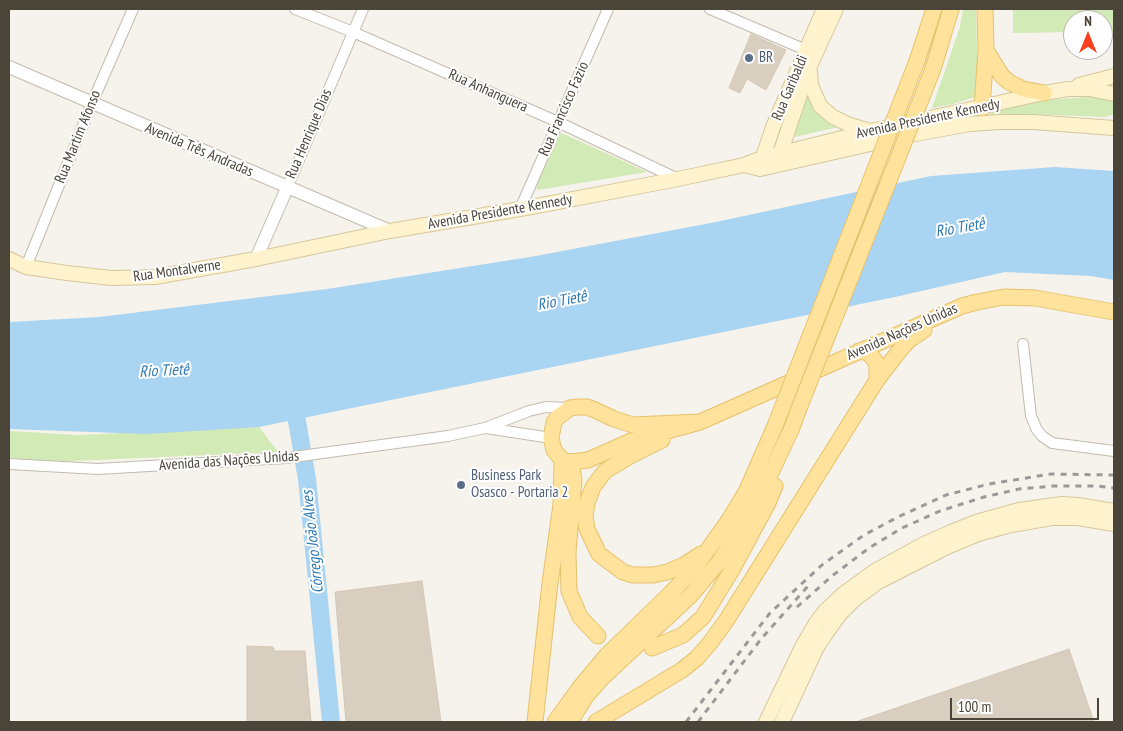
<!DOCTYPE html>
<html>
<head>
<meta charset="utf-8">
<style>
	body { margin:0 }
	#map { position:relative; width:1123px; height:731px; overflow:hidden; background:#f6f3ec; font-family:"PT Sans Narrow",sans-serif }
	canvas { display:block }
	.frame { position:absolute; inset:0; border:10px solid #4b4439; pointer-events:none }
	.north { position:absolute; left:1063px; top:10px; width:50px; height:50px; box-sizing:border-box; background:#fff; border:1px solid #b7b4b0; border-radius:50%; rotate:0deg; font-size:14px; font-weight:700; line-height:20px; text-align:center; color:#4b4439 }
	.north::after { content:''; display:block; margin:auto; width:18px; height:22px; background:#fc3f1d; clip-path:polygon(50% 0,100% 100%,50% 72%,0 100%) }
	.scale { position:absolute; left:950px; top:698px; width:149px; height:22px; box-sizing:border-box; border:2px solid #4b4439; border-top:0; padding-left:6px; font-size:15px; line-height:18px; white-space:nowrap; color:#4b4439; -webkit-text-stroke:4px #fff; paint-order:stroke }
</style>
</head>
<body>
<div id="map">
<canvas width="1123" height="731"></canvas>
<div class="frame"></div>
<div class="north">N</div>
<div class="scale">100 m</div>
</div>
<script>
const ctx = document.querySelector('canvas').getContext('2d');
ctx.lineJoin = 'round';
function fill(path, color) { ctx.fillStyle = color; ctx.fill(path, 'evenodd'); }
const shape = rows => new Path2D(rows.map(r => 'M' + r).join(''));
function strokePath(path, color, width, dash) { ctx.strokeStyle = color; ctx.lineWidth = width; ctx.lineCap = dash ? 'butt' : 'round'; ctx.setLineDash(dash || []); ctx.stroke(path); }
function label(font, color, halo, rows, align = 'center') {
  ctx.font = font + ' "PT Sans Narrow",sans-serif'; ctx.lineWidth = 4; ctx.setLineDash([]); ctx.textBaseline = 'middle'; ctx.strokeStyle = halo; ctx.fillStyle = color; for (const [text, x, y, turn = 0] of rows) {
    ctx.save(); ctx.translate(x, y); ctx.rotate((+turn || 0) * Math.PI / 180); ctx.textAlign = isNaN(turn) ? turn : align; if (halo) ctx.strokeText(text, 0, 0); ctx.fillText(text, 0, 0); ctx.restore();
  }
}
fill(shape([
	[963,9,976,9,978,96,953,104,932,108,960,27],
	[1013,9,1114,9,1114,32,1103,32,1103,20,1073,20,1073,32,1013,33],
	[1100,96,1114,100,1114,114,1106,117,1026,114,988,117,992,110,1049,100],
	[808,97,812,106,826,119,837,125,838,127,795,137,793,134,804,98],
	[559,133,564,134,647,172,538,190,536,187],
	[259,427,278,452,50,462,9,458,9,431,78,435]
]), '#d2eab5');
fill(shape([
	[1055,167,1114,171,1114,280,1091,276,1005,272,895,297,259,427,146,434,9,429,9,322,99,317,327,289,536,256,716,222,931,176]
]), '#a9d4f2');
strokePath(shape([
	[293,398,307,479,331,722]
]), '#a9d4f2', 18);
const building = shape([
	[751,34,786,50,766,90,747,79,740,93,729,88,751,34],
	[422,581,441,722,346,722,335,592,422,581],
	[247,646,273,647,275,651,305,651,311,722,247,722,247,646],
	[1069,649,1094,722,858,722,858,721,1069,649]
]);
fill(building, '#d8cfc1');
strokePath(building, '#d3c7b4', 1);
const minor = shape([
	[295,9,353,32,558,122,678,179],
	[710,9,806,50],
	[287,188,363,9],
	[520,209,608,9],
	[26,267,92,103,133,9],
	[1023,344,1031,416,1037,430,1042,436,1052,443,1114,451],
	[486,428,551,438],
	[9,464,98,469,286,458,448,436,485,428,529,411,546,407,570,408]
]);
const tertiary = shape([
	[9,67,390,231],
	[256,259,287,188]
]);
const secondary = shape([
	[810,71,811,85,820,106,833,117,850,125,870,131],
	[1079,85,1114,76],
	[778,160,809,68,836,9],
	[761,163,773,127,824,9],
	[744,165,760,169,910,135,970,124,1000,122,1033,122,1114,128],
	[9,259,26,267,67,273,111,278,155,277,256,259,390,231,526,208,678,179,744,165,762,158,870,131,1044,93,1068,89,1090,89,1114,94],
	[766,722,803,645,816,623,825,611,842,595,875,571,924,544,951,532,976,522,1019,510,1062,504,1078,505,1114,511],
	[782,722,816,649,827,632,840,614,855,599,878,582,947,547,978,534,1011,525,1052,518,1078,518,1114,524]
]);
const primary = shape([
	[986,50,1002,76,1009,82,1023,89,1044,93],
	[917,61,934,9],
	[933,69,951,9],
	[982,108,986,50,985,9],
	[859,351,868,353,873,358,877,364,877,380],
	[700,422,633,425,614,419,595,410,587,407,577,407,570,408,558,417,554,422,551,438,554,450,562,460,571,462,588,460,631,441,700,422,962,306,977,302,1004,297,1035,298,1114,312],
	[662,440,630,456,605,471,593,487,587,503,585,516,587,529,599,554,623,572,632,575,653,575,667,572,684,565,701,554],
	[571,462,574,480,568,553,569,591,580,617,598,636],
	[652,648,683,635,703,617,733,568,768,503,775,486],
	[535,722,550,583,561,505,562,460],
	[555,722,581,686,607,655,671,593,695,568,709,548,729,520,747,490,775,426],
	[570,722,586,696,602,678,691,595,719,562,760,496,791,430,798,411],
	[596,722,682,670,697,658,710,643,726,621,877,380,900,350,909,340,924,330]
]);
strokePath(minor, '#c2bbae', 12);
strokePath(tertiary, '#c2bbae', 14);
strokePath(secondary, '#d6c79b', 16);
strokePath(primary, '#e6c16a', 17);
strokePath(minor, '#fff', 10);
strokePath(tertiary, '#fff', 12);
strokePath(secondary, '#fff3cd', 14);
strokePath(primary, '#ffe39c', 15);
strokePath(shape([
	[797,607,832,576,869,548,902,528,940,511,984,497,1019,489,1053,486,1098,486,1114,488],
	[686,722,770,613,822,565,864,535,900,516,946,495,989,484,1051,474,1114,475],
	[698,722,761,639,809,585]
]), '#9a9a9a', 3, [6, 6]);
const primaryBridge = shape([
	[798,411,933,69],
	[775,426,917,61]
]);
strokePath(primaryBridge, '#e6c16a', 17, []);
strokePath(primaryBridge, '#ffe39c', 15);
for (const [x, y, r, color] of [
	[749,58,5,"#5c6f8a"],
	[461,485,5,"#5c6f8a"]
]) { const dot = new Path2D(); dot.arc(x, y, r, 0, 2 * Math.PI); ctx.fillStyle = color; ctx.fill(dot); strokePath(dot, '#fff', 2); }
label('15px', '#4e5e75', '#fff', [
	["BR",759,58],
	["Business Park",471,476],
	["Osasco - Portaria 2",471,493]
], 'left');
label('15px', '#4b4439', '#fff', [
	["Rua Garibaldi",790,88,-67],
	["Rua Anhanguera",488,91,24],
	["Rua Francisco Fazio",564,109,-66],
	["Avenida Presidente Kennedy",928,119,-12],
	["Rua Henrique Dias",309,134,-67],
	["Rua Martim Afonso",78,137,-68],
	["Avenida Três Andradas",199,150,23],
	["Avenida Presidente Kennedy",500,212,-10],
	["Rua Montalverne",177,271,-8],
	["Avenida Nações Unidas",902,332,-24],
	["Avenida das Nações Unidas",229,461,-4]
]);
label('italic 16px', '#2e7ab2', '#fff', [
	["Rio Tietê",960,228,-10],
	["Rio Tietê",562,301,-11],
	["Rio Tietê",164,371,-3],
	["Córrego João Alves",313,542,-96]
]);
</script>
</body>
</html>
